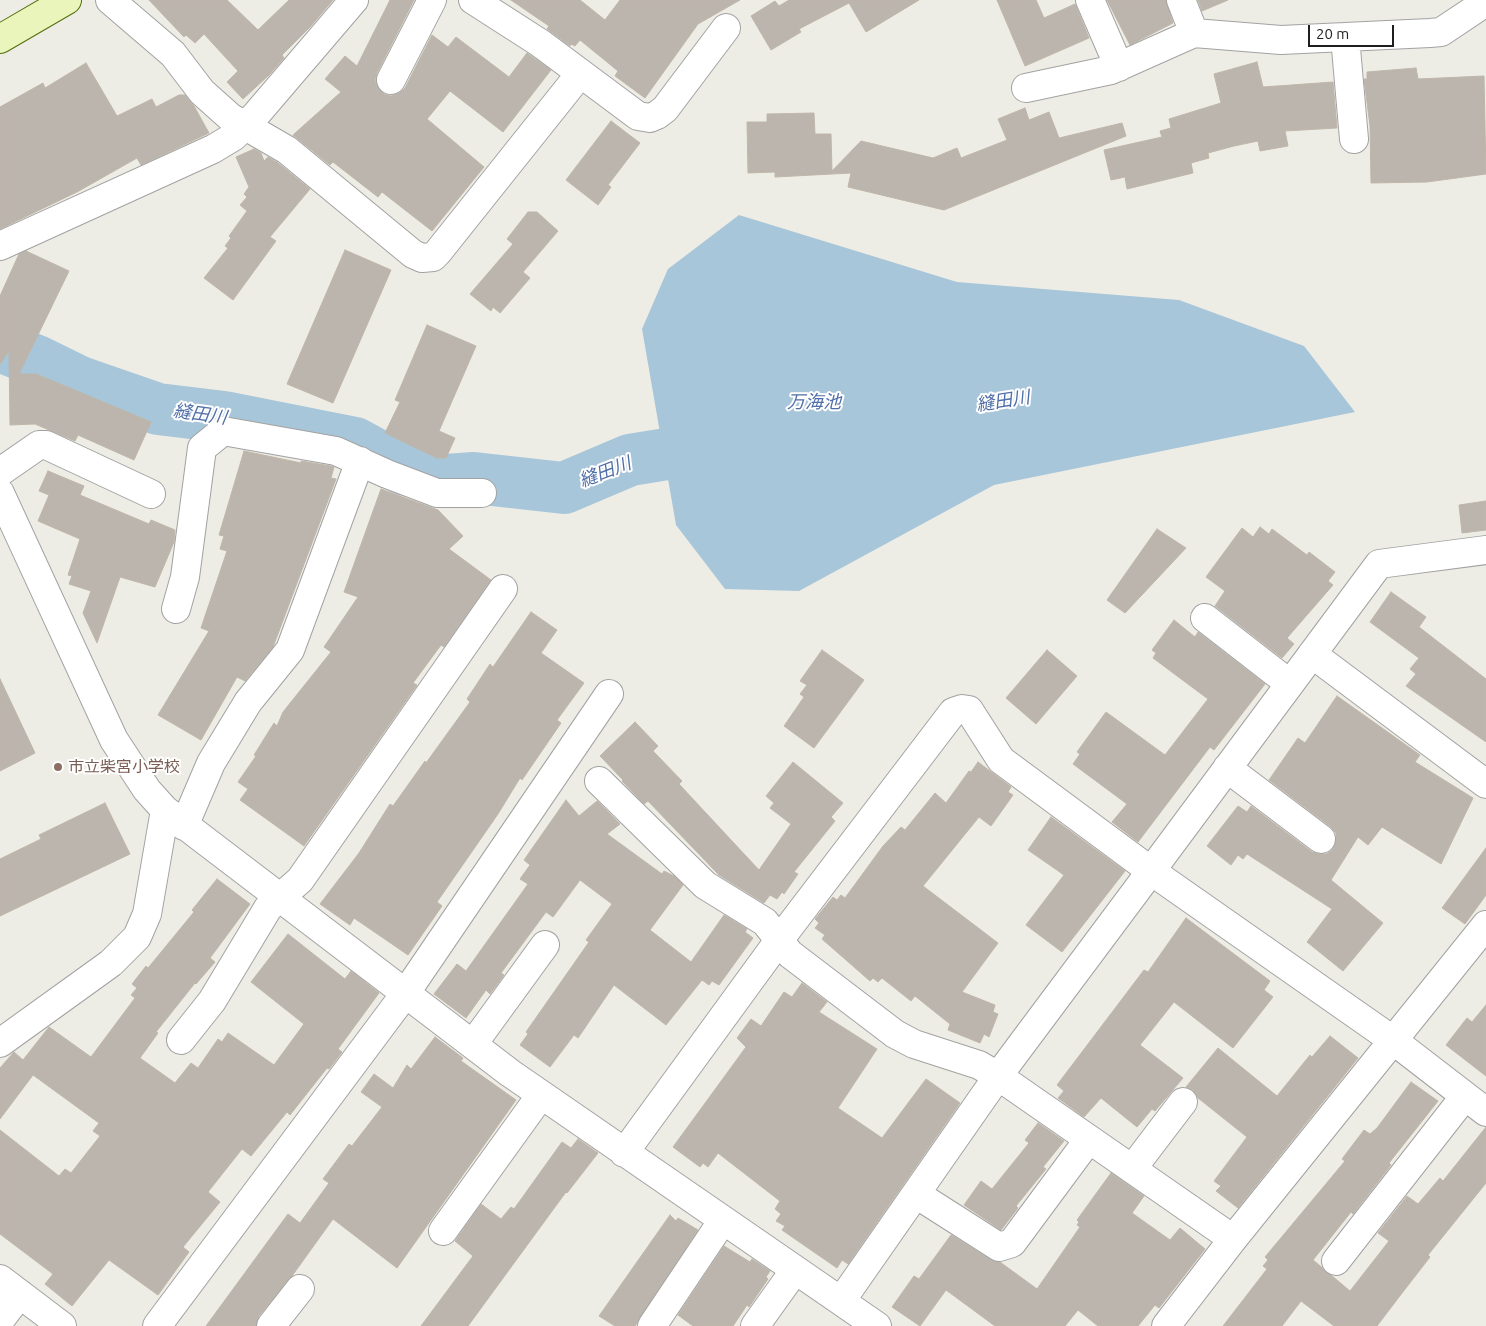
<!DOCTYPE html>
<html>
<head>
<meta charset="utf-8">
<style>
	body { margin:0 }
	#map { position:relative; width:1486px; height:1326px; overflow:hidden; background:#eeede5; font-family:Ubuntu,sans-serif }
	canvas { display:block }
	.scale { position:absolute; left:1308px; top:25px; width:86px; height:22px; box-sizing:border-box; border:2px solid #1e1e1e; border-top:0; padding-left:6px; font-size:15px; line-height:18px; white-space:nowrap; color:#1e1e1e; -webkit-text-stroke:4px #fff; paint-order:stroke }
</style>
</head>
<body>
<div id="map">
<canvas width="1486" height="1326"></canvas>
<div class="scale">20 m</div>
</div>
<script>
const ctx = document.querySelector('canvas').getContext('2d');
ctx.lineJoin = 'round';
function fill(path, color) { ctx.fillStyle = color; ctx.fill(path, 'evenodd'); }
const shape = rows => new Path2D(rows.map(r => 'M' + r).join(''));
function strokePath(path, color, width, dash) { ctx.strokeStyle = color; ctx.lineWidth = width; ctx.lineCap = dash ? 'butt' : 'round'; ctx.setLineDash(dash || []); ctx.stroke(path); }
function label(font, color, halo, rows, align = 'center') {
  ctx.font = font + ' Ubuntu,"Noto Sans JP",sans-serif'; ctx.lineWidth = 4; ctx.setLineDash([]); ctx.textBaseline = 'middle'; ctx.strokeStyle = halo; ctx.fillStyle = color; for (const [text, x, y, turn = 0] of rows) {
    ctx.save(); ctx.translate(x, y); ctx.rotate((+turn || 0) * Math.PI / 180); ctx.textAlign = isNaN(turn) ? turn : align; if (halo) ctx.strokeText(text, 0, 0); ctx.fillText(text, 0, 0); ctx.restore();
  }
}
fill(shape([
	[739,215,957,282,1179,300,1304,346,1355,412,994,485,799,591,725,589,676,525,642,329,668,269]
]), '#a8c6d9');
strokePath(shape([
	[0,346,37,361,80,382,158,409,224,417,355,443,403,469,446,480,474,478,564,488,630,460,734,443]
]), '#a8c6d9', 52);
const building = shape([
	[149,0,227,0,258,30,289,0,333,0,310,27,282,55,284,58,269,75,243,99,227,82,238,71,204,34,195,43,186,35,184,37,149,0],
	[390,0,414,0,377,73,375,80,378,88,384,94,391,96,399,93,405,88,432,35,448,47,456,37,509,77,527,53,551,70,503,132,450,91,427,119,484,167,432,231,382,192,378,197,333,162,330,165,293,135,341,92,325,79,345,56,357,66,390,0],
	[511,0,580,0,605,20,620,0,740,0,698,24,645,98,615,76,618,71,580,40,575,46,571,44,570,46,547,29,549,26,511,0],
	[789,0,919,0,866,32,849,3,799,29,801,32,771,50,751,16,775,1,779,6,789,0],
	[997,0,1036,0,1044,18,1075,4,1089,38,1025,66,997,0],
	[1107,0,1166,0,1173,23,1130,45,1107,0],
	[1198,0,1228,0,1202,11,1198,0],
	[1257,62,1263,87,1333,82,1337,128,1285,131,1288,146,1260,151,1258,141,1234,146,1208,153,1209,158,1191,163,1193,173,1127,189,1125,177,1111,180,1104,150,1162,137,1160,131,1171,128,1169,119,1221,103,1214,74,1257,62],
	[86,63,117,116,152,99,156,107,179,95,185,95,194,106,209,133,141,165,137,158,77,192,0,229,0,107,43,83,45,88,86,63],
	[1416,68,1418,79,1484,76,1486,174,1427,182,1371,183,1370,126,1364,79,1367,79,1367,72,1416,68],
	[1025,108,1029,120,1049,112,1059,138,1122,123,1126,136,944,210,848,187,851,173,775,177,775,172,748,173,747,122,767,122,767,114,814,113,815,134,831,134,832,171,861,141,933,158,957,148,961,158,1007,140,998,119,1025,108],
	[611,121,640,143,608,185,611,187,598,205,566,180,611,121],
	[254,149,261,153,264,161,268,157,278,163,310,189,270,237,276,241,233,300,204,278,228,248,225,246,231,238,229,236,247,211,240,205,247,197,244,194,249,187,236,157,254,149],
	[528,212,537,212,558,231,523,272,530,278,500,313,493,307,491,311,470,294,513,244,507,239,528,212],
	[345,250,391,270,333,403,287,384,345,250],
	[26,251,69,271,19,374,36,374,151,422,134,460,78,435,75,441,35,424,10,425,9,351,0,364,0,296,19,254,26,251],
	[427,325,476,346,439,431,455,438,446,458,437,458,385,433,400,402,395,400,427,325],
	[244,451,301,463,301,461,331,466,334,467,331,478,336,479,273,647,245,681,237,677,201,740,158,715,209,631,201,628,227,551,220,549,224,536,219,535,244,451],
	[48,471,84,486,80,495,149,524,151,520,175,530,174,542,155,587,120,577,97,643,83,613,91,591,69,584,72,576,68,575,80,539,38,521,49,495,39,491,48,471],
	[381,489,438,510,463,536,449,549,491,580,444,647,441,645,413,683,417,685,304,846,240,800,248,789,238,782,256,756,254,755,274,723,277,726,283,712,331,652,324,647,358,597,344,592,381,489],
	[1486,501,1486,530,1462,533,1459,505,1486,501],
	[1260,527,1269,534,1272,529,1307,555,1309,552,1335,572,1328,581,1333,585,1287,638,1294,644,1282,658,1215,606,1225,591,1206,577,1242,528,1253,537,1260,527],
	[1157,529,1186,548,1125,613,1107,600,1157,529],
	[1391,592,1426,617,1419,627,1486,679,1486,742,1406,686,1416,674,1410,669,1419,658,1370,622,1391,592],
	[531,612,557,630,541,653,584,683,557,720,561,723,522,780,520,778,498,814,437,902,442,906,408,955,354,918,350,925,320,904,359,853,390,804,393,806,425,761,426,763,470,702,467,699,490,664,493,667,531,612],
	[1174,620,1195,637,1198,632,1265,684,1214,750,1210,747,1138,842,1112,822,1127,804,1073,764,1080,754,1077,752,1106,712,1165,755,1208,699,1153,658,1156,653,1152,650,1174,620],
	[822,650,864,680,814,748,784,726,804,697,800,694,807,685,800,681,822,650],
	[1047,650,1077,676,1036,724,1006,698,1047,650],
	[0,679,35,753,0,771,0,679],
	[1337,696,1420,755,1415,762,1473,798,1441,864,1382,827,1368,845,1358,837,1331,880,1383,923,1343,971,1307,942,1332,909,1247,854,1243,859,1238,855,1231,865,1207,846,1238,806,1247,812,1251,806,1312,852,1319,854,1327,854,1333,849,1336,840,1336,833,1331,827,1269,780,1298,738,1305,743,1337,696],
	[635,722,658,746,653,751,682,781,679,784,759,870,791,824,770,808,774,803,766,796,793,762,843,803,831,817,835,821,794,872,798,874,784,894,782,892,777,899,770,895,764,903,719,875,648,801,644,804,622,781,623,780,600,756,635,722],
	[978,762,1011,787,1008,792,1013,795,991,826,979,817,923,886,998,943,962,992,995,1005,993,1012,998,1014,989,1037,984,1034,980,1043,948,1030,950,1024,915,996,911,1001,882,978,878,982,873,978,870,981,822,939,825,935,815,928,819,923,815,919,833,897,837,900,841,895,845,898,883,846,901,827,905,830,935,793,946,803,969,771,971,772,978,762],
	[566,800,579,816,597,801,620,824,607,834,662,874,664,871,674,876,683,885,650,930,691,962,724,915,747,929,745,932,753,938,719,985,712,981,709,985,702,980,666,1025,614,985,578,1038,574,1035,550,1067,520,1045,528,1034,526,1032,589,942,586,940,612,904,580,880,553,917,546,912,501,973,504,975,490,994,486,990,466,1018,434,994,457,964,466,971,528,884,520,879,530,865,524,860,566,800],
	[105,803,130,854,0,916,0,859,41,839,39,835,105,803],
	[1051,817,1125,871,1062,952,1026,925,1064,875,1028,850,1051,817],
	[1486,848,1486,895,1465,924,1442,908,1486,848],
	[217,879,250,904,210,958,215,962,196,984,195,983,156,1032,158,1033,140,1058,175,1083,191,1063,198,1068,218,1039,222,1042,228,1033,274,1065,304,1024,251,982,288,934,345,979,351,971,379,993,338,1049,342,1052,329,1069,327,1068,290,1115,287,1112,251,1156,242,1149,208,1192,220,1202,183,1247,189,1252,158,1295,109,1260,72,1306,45,1284,53,1274,0,1234,0,1130,59,1176,65,1169,71,1173,100,1136,93,1131,99,1123,33,1075,0,1119,0,1068,14,1052,23,1060,49,1027,91,1057,135,998,131,995,137,988,132,984,146,966,148,968,194,912,192,910,217,879],
	[1186,918,1270,981,1264,990,1273,997,1233,1048,1174,1002,1140,1045,1183,1078,1155,1111,1152,1109,1137,1127,1101,1098,1084,1117,1058,1098,1064,1091,1057,1085,1144,970,1148,972,1186,918],
	[802,983,827,1002,819,1012,877,1049,838,1108,882,1138,926,1079,960,1103,848,1264,842,1260,837,1268,782,1230,785,1226,776,1221,781,1214,775,1209,780,1201,718,1153,708,1167,703,1163,700,1167,673,1147,746,1047,737,1038,751,1019,761,1026,784,992,792,997,802,983],
	[1486,1005,1486,1076,1446,1045,1467,1018,1472,1022,1486,1005],
	[1330,1036,1358,1058,1238,1208,1216,1191,1221,1186,1214,1181,1247,1137,1198,1098,1193,1090,1186,1087,1218,1048,1277,1096,1310,1055,1312,1057,1330,1036],
	[435,1037,463,1058,461,1061,516,1100,397,1268,333,1219,292,1276,259,1316,256,1326,206,1326,288,1214,300,1223,329,1183,323,1179,349,1144,352,1146,382,1107,361,1092,374,1074,393,1088,407,1065,411,1069,435,1037],
	[1411,1082,1438,1101,1389,1163,1391,1165,1353,1214,1351,1212,1313,1260,1350,1291,1389,1241,1378,1233,1407,1196,1418,1204,1440,1178,1443,1181,1486,1127,1486,1183,1428,1255,1430,1257,1399,1297,1377,1326,1334,1326,1301,1301,1282,1326,1223,1326,1267,1269,1263,1266,1268,1260,1265,1257,1345,1161,1342,1159,1364,1130,1370,1134,1377,1128,1411,1082],
	[1038,1123,1064,1141,1043,1167,1046,1169,1016,1206,1018,1208,1001,1230,964,1205,981,1181,992,1189,1029,1143,1025,1140,1038,1123],
	[578,1139,598,1153,567,1193,566,1192,468,1326,421,1326,473,1256,455,1241,481,1204,501,1219,511,1207,514,1209,562,1142,571,1148,578,1139],
	[1111,1173,1144,1196,1132,1213,1170,1240,1180,1228,1205,1249,1159,1308,1155,1305,1138,1326,1098,1326,1078,1310,1065,1326,995,1326,946,1290,920,1326,892,1307,914,1276,919,1279,951,1235,991,1260,1000,1262,1037,1289,1080,1227,1077,1225,1079,1222,1077,1220,1111,1173],
	[670,1215,676,1221,678,1218,698,1230,635,1326,615,1326,599,1316,670,1215],
	[724,1246,750,1262,752,1259,770,1271,766,1277,768,1279,749,1307,747,1305,733,1326,693,1326,678,1315,724,1246]
]);
fill(building, '#bbb5ae');
strokePath(building, '#bfb6a8', 1);
const street = shape([
	[110,0,173,54,202,92,230,117,287,150,413,254,422,258,433,257,438,252,580,74],
	[473,0,540,43,638,116,650,118,657,115,665,109,726,28],
	[1090,0,1119,67],
	[1181,0,1194,33],
	[1345,37,1354,139],
	[391,80,432,0],
	[1026,88,1111,70,1194,33,1281,40,1430,33,1441,32,1486,2],
	[0,246,213,149,233,137,254,117,354,0],
	[0,472,39,445,46,445,151,494],
	[0,493,114,740,147,790,165,810,510,1073,877,1326],
	[176,609,185,577,202,448,223,431,336,451,387,474,437,493,482,493],
	[1205,618,1290,684],
	[1312,654,1486,784],
	[1227,768,1321,839],
	[599,781,705,885,765,922,790,954,895,1034,914,1044,979,1065,998,1076,1233,1239,1166,1326],
	[184,826,211,763,248,702,290,650,360,461],
	[181,1040,212,1001,268,908,300,880,503,589],
	[0,1043,111,963,137,937,147,914,165,810],
	[473,1044,545,945],
	[624,1153,780,939,953,712,962,709,969,710,1001,760,1151,871,1379,564,1486,550],
	[1132,1169,1183,1102],
	[916,1194,999,1247,1012,1243,1089,1139],
	[443,1231,541,1095],
	[1233,1239,1486,925],
	[1336,1261,1465,1096],
	[0,1279,62,1326],
	[841,1301,998,1076,1151,871,1394,1041,1486,1112],
	[0,1320,20,1294],
	[157,1326,405,994,609,694],
	[271,1326,300,1289],
	[652,1326,723,1220],
	[755,1326,795,1270]
]);
const secondary = shape([
	[0,39,67,0]
]);
strokePath(street, '#a2a2a2', 30);
strokePath(secondary, '#536e0c', 30);
strokePath(street, '#fff', 28);
strokePath(secondary, '#e9f5bb', 28);
for (const [x, y, r, color] of [
	[58,767,5,"#8d6e63"]
]) { const dot = new Path2D(); dot.arc(x, y, r, 0, 2 * Math.PI); ctx.fillStyle = color; ctx.fill(dot); strokePath(dot, '#fff', 2); }
label('16px', '#785e54', '#fff', [
	["市立柴宮小学校",68,767]
], 'left');
label('italic 18px', '#506ea7', '#fff', [
	["縫田川",1003,401,-9],
	["万海池",814,402],
	["縫田川",200,414,8],
	["縫田川",605,472,-21]
]);
</script>
</body>
</html>
